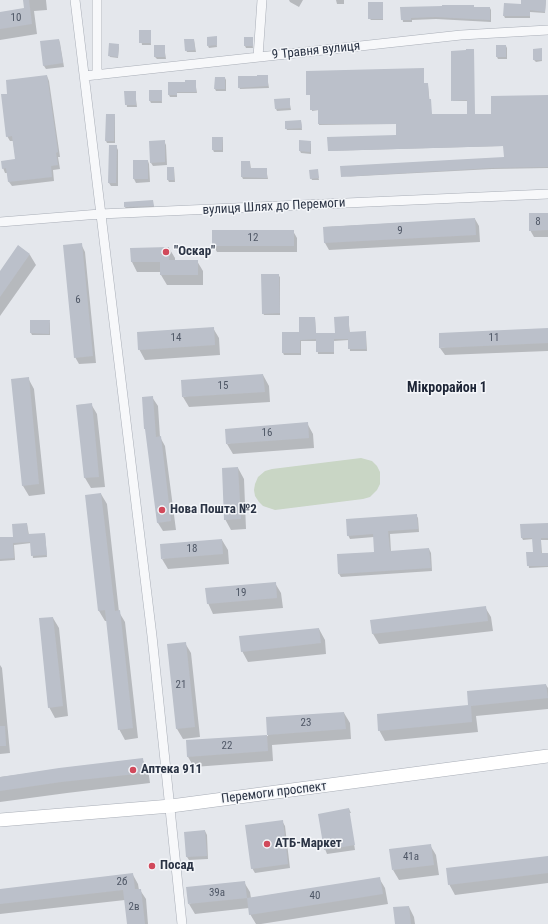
<!DOCTYPE html>
<html>
<head>
<meta charset="utf-8">
<style>
	body { margin:0 }
	canvas { display:block; background:#e4e7ec }
</style>
</head>
<body>
<canvas width="548" height="924"></canvas>
<script>
const ctx = document.querySelector('canvas').getContext('2d');
ctx.lineJoin = 'round';
function fill(path, color) { ctx.fillStyle = color; ctx.fill(path, 'evenodd'); }
const shape = rows => new Path2D(rows.map(r => 'M' + r).join(''));
function strokePath(path, color, width, dash) { ctx.strokeStyle = color; ctx.lineWidth = width; ctx.lineCap = dash ? 'butt' : 'round'; ctx.setLineDash(dash || []); ctx.stroke(path); }
function label(font, color, halo, rows, align = 'center') {
  ctx.font = font + ' "Roboto Condensed",sans-serif'; ctx.lineWidth = 3; ctx.setLineDash([]); ctx.textBaseline = 'middle'; ctx.strokeStyle = halo; ctx.fillStyle = color; for (const [text, x, y, turn = 0] of rows) {
    ctx.save(); ctx.translate(x, y); ctx.rotate((+turn || 0) * Math.PI / 180); ctx.textAlign = isNaN(turn) ? turn : align; if (halo) ctx.strokeText(text, 0, 0); ctx.fillText(text, 0, 0); ctx.restore();
  }
}
fill(shape([
	[361,458,372,461,377,466,380,472,380,484,377,490,370,497,363,499,275,510,263,506,259,502,255,496,254,490,255,484,258,477,265,471,272,469]
]), '#c9d6c5');
fill(shape([
	[24,0,46,0,47,10,34,11,37,34,0,40,0,13,25,9],
	[289,0,303,0,299,7,290,2],
	[336,0,344,0,344,4,337,4],
	[537,0,546,0,545,13,530,12,530,18,505,18,504,16,522,5],
	[382,3,383,5,383,20,371,20,369,18],
	[401,8,490,8,491,10,491,22,436,19,412,20,412,22,403,22],
	[140,31,150,31,151,45,142,45],
	[216,37,217,47,209,48,208,46],
	[252,38,253,48,246,48,245,46],
	[59,40,60,43,64,67,46,69,44,66,41,42],
	[194,40,196,52,187,52,186,50],
	[118,45,119,47,118,58,110,57,109,55],
	[164,46,166,59,157,59,155,57],
	[506,46,507,48,507,59,498,59,497,57],
	[541,49,542,61,536,62,534,60],
	[452,52,474,115,492,115,548,96,548,168,492,169,342,177,505,158,504,146,328,151,328,138,397,136,397,124,319,125,319,110,312,111,311,95,307,94,424,70,424,84,428,85,431,115,468,115,468,101,453,101],
	[47,76,49,81,60,157,58,157,60,169,53,170,54,181,12,186,9,182,8,173,5,173,3,168,16,160,13,141,10,141,7,136,8,94],
	[267,76,269,88,240,89,239,87],
	[225,78,226,80,226,91,216,91,215,89],
	[195,81,197,93,177,93,177,97,170,97,169,95,169,83,186,83],
	[161,91,162,103,151,103,150,101],
	[125,92,135,92,137,107,127,107],
	[289,99,291,110,277,111,276,109],
	[114,115,115,117,115,143,107,143,106,141],
	[301,121,302,130,287,130,286,128],
	[222,138,223,140,223,152,214,152,213,150],
	[164,141,166,145,167,165,153,166,151,163],
	[300,141,310,142,311,144,311,154,301,153,300,151],
	[116,146,118,150,118,186,111,186,109,183],
	[134,161,148,161,149,164,150,182,136,183,134,179],
	[250,162,251,169,266,169,268,179,243,179,242,177],
	[174,168,175,182,169,182,168,180],
	[317,170,319,180,312,180,311,178],
	[152,201,154,207,126,209,125,207],
	[548,214,548,237,534,237,530,230],
	[475,219,479,226,480,242,329,250,325,243,324,227],
	[293,231,297,238,297,252,217,252,213,245],
	[81,244,85,252,96,363,79,364,75,357],
	[18,247,30,255,36,265,0,316,0,272],
	[169,248,175,258,175,261,197,261,203,271,203,285,167,285,161,275,161,272,137,272,132,262],
	[278,275,280,277,280,315,264,315,263,313],
	[348,317,350,333,365,332,366,334,367,351,350,351,349,340,334,341,334,354,318,354,317,341,301,341,301,355,284,355,283,353,283,333,300,333,315,318,316,334,336,334],
	[49,321,50,323,50,335,32,335,31,333],
	[213,328,219,338,220,355,145,360,139,349],
	[548,329,548,351,445,355,440,348],
	[263,375,269,386,270,402,189,407,183,397],
	[28,378,34,389,45,494,29,496,23,486],
	[152,397,158,406,160,437,165,446,176,530,163,531,158,523],
	[91,404,97,414,105,487,91,488,85,478,77,405],
	[307,423,313,434,314,448,233,454,227,444],
	[238,468,244,479,246,529,231,530,225,519],
	[101,494,107,504,119,612,125,622,138,738,125,740,119,729,107,621,105,621,99,611,86,496],
	[416,515,418,518,419,532,390,534,391,552,429,549,431,553,432,571,341,577,339,574,375,552,374,537,350,539,348,535],
	[27,524,29,535,45,534,47,557,33,558,31,543,14,545,15,560,0,561,0,538,14,537],
	[548,524,548,540,541,540,542,554,548,554,548,567,529,568,527,553,534,553,534,539,523,540,522,538],
	[222,540,228,550,229,564,168,569,162,559],
	[275,583,281,593,283,608,213,614,208,603],
	[485,607,491,617,493,631,379,644,373,634,371,621],
	[53,618,59,628,68,716,55,718,49,707],
	[319,629,325,640,326,654,248,662,242,651],
	[185,643,191,653,200,737,183,739,177,729],
	[0,665,2,668,10,753,0,754],
	[546,685,548,688,548,709,476,716,478,732,385,741,379,730],
	[344,713,350,723,351,739,272,745,273,761,194,767,188,757,187,741,268,736,267,718],
	[142,759,148,769,150,783,67,793,0,802,0,777],
	[349,809,351,813,349,813,355,850,327,854,325,849],
	[282,821,285,826,290,868,255,873,252,868],
	[205,831,207,835,208,859,189,860,187,857,185,833],
	[430,845,436,855,439,875,399,880,393,870],
	[548,857,548,883,455,895,449,884],
	[133,875,138,884,139,890,140,890,146,899,148,924,128,924,125,900,0,914,0,890],
	[379,878,385,888,388,904,261,924,256,924,250,914,249,908,195,914,189,904,244,882,250,892,251,898],
	[409,907,414,917,415,924,396,924]
]), '#0003');
fill(shape([
	[23,0,29,0,32,24,0,29,0,12,24,8],
	[521,0,546,0,545,12,530,10,530,16,503,16,504,3,521,4],
	[368,2,383,2,383,19,368,19],
	[442,5,474,5,474,7,490,7,490,20,435,17,411,18,411,20,401,20,400,7,442,6],
	[139,30,151,30,151,43,139,43],
	[217,36,217,45,207,46,207,37],
	[244,37,253,37,253,46,244,46],
	[59,39,63,63,43,66,40,41],
	[184,39,194,39,195,50,185,51],
	[109,43,119,44,118,57,108,56],
	[154,45,165,45,165,57,154,57],
	[496,45,506,45,506,57,496,57],
	[542,48,542,60,533,60,533,49],
	[466,49,474,49,475,114,491,114,491,96,548,95,548,167,491,168,341,177,340,166,504,157,503,146,328,151,327,137,396,135,396,124,318,124,318,110,310,110,310,95,306,95,306,71,424,68,424,83,428,83,429,99,431,99,432,114,467,114,467,100,451,101,451,51,466,50],
	[47,75,58,152,56,153,58,165,51,166,52,177,8,182,6,168,2,169,1,161,15,159,12,136,6,137,1,94,7,94,6,80],
	[257,75,268,75,268,86,238,88,238,76,257,76],
	[215,77,225,77,225,89,214,89],
	[185,80,196,80,196,92,177,92,177,95,168,95,168,82,185,82],
	[149,90,162,90,162,101,149,101],
	[124,91,136,91,136,105,125,105],
	[290,98,290,108,275,109,274,99],
	[106,114,115,114,114,141,105,141],
	[301,120,302,128,285,129,285,121],
	[212,137,223,137,222,150,212,150],
	[165,140,165,162,150,163,149,141],
	[299,140,311,141,310,152,299,151],
	[109,145,117,145,116,183,108,183],
	[133,160,148,160,148,179,133,179],
	[241,161,250,161,250,168,267,168,267,178,241,177],
	[167,167,174,167,174,180,167,180],
	[318,169,319,178,310,179,309,170],
	[153,200,154,206,124,207,124,202],
	[529,213,548,213,548,230,529,231],
	[475,218,476,235,324,243,323,227],
	[212,230,294,230,294,246,212,246],
	[82,243,93,356,74,358,63,245],
	[18,245,30,254,0,297,0,271],
	[169,247,169,260,198,260,198,275,160,275,160,262,131,262,130,248],
	[261,274,279,274,280,313,262,314],
	[349,316,349,332,366,331,366,349,348,349,348,339,334,339,334,352,316,352,316,339,300,340,300,353,282,353,282,332,299,332,299,317,315,317,316,333,335,333,334,317],
	[30,320,50,320,49,334,30,333],
	[214,327,215,345,138,350,137,332],
	[548,328,548,343,439,348,439,333],
	[263,374,265,392,182,397,181,380],
	[29,377,39,484,22,486,11,379],
	[153,396,156,437,161,436,171,521,157,523,145,429,144,429,142,397],
	[92,403,99,477,84,478,76,405],
	[308,422,309,438,226,444,225,429],
	[238,467,241,519,224,520,222,468],
	[101,493,115,611,120,610,133,728,118,730,105,610,98,611,85,495],
	[417,514,418,529,388,531,390,551,429,548,431,568,338,574,337,554,374,552,373,534,347,536,346,519],
	[27,523,28,534,45,533,47,555,31,556,30,542,13,543,14,558,0,559,0,537,13,537,12,524],
	[548,523,548,538,541,538,541,553,548,553,548,566,527,566,526,552,533,552,532,538,521,538,520,524],
	[222,539,223,554,161,559,160,544],
	[276,582,277,598,207,604,205,588],
	[486,606,488,621,372,634,370,620],
	[53,617,63,706,48,708,39,618],
	[319,628,321,643,241,652,239,636],
	[186,642,195,727,176,729,167,644],
	[546,684,548,698,471,706,472,722,378,731,377,714,468,705,467,691],
	[344,712,346,729,267,735,266,717],
	[0,726,5,726,6,746,0,746],
	[267,735,268,751,187,757,186,740],
	[143,758,145,773,61,782,0,791,0,777,59,768],
	[349,808,355,845,324,850,318,814],
	[283,820,288,864,251,869,245,825],
	[205,830,207,856,186,857,184,832],
	[431,844,434,865,392,870,389,849],
	[548,856,548,873,448,885,446,868],
	[133,873,135,889,141,889,145,924,127,924,123,890,0,904,0,889],
	[380,877,383,894,249,915,247,898],
	[245,881,247,898,188,904,186,887],
	[409,906,411,924,395,924,393,907]
]), '#bbc0ca');
const street = shape([
	[75,0,152,636,182,924],
	[258,57,262,0],
	[97,75,97,0],
	[85,76,461,35,548,30],
	[0,222,100,214,548,194]
]);
const secondary = shape([
	[0,820,171,806,548,756]
]);
strokePath(street, '#a9aeb7', 10);
strokePath(secondary, '#a9aeb7', 14);
strokePath(street, '#f7f8fa', 9);
strokePath(secondary, '#fff', 13);
for (const [x, y, r, color] of [
	[166,252,4,"#d1495b"],
	[162,510,4,"#d1495b"],
	[133,770,4,"#d1495b"],
	[267,844,4,"#d1495b"],
	[152,866,4,"#d1495b"]
]) { const dot = new Path2D(); dot.arc(x, y, r, 0, 2 * Math.PI); ctx.fillStyle = color; ctx.fill(dot); strokePath(dot, '#f4f6f9', 1.5); }
label('11px', '#4f5766', null, [
	["10",16,18],
	["8",538,222],
	["9",400,231],
	["12",253,238],
	["6",78,300],
	["14",176,338],
	["11",494,338],
	["15",223,386],
	["16",267,433],
	["18",192,549],
	["19",241,593],
	["21",181,685],
	["23",306,723],
	["22",227,746],
	["41а",411,857],
	["2б",122,882],
	["39а",217,893],
	["40",315,896],
	["2в",134,907]
]);
label('13px', '#2b3445', '#f4f6f9', [
	["9 Травня вулиця",316,51,-6],
	["вулиця Шлях до Перемоги",274,207,-3],
	["Перемоги проспект",274,793,-7]
]);
label('bold 13px', '#2b3445', '#f4f6f9', [
	["\"Оскар\"",174,252],
	["Нова Пошта №2",170,510],
	["Аптека 911",141,770],
	["АТБ-Маркет",275,844],
	["Посад",160,866]
], 'left');
label('bold 14px', '#1d2536', '#f4f6f9', [
	["Мікрорайон 1",447,388]
]);
</script>
</body>
</html>
